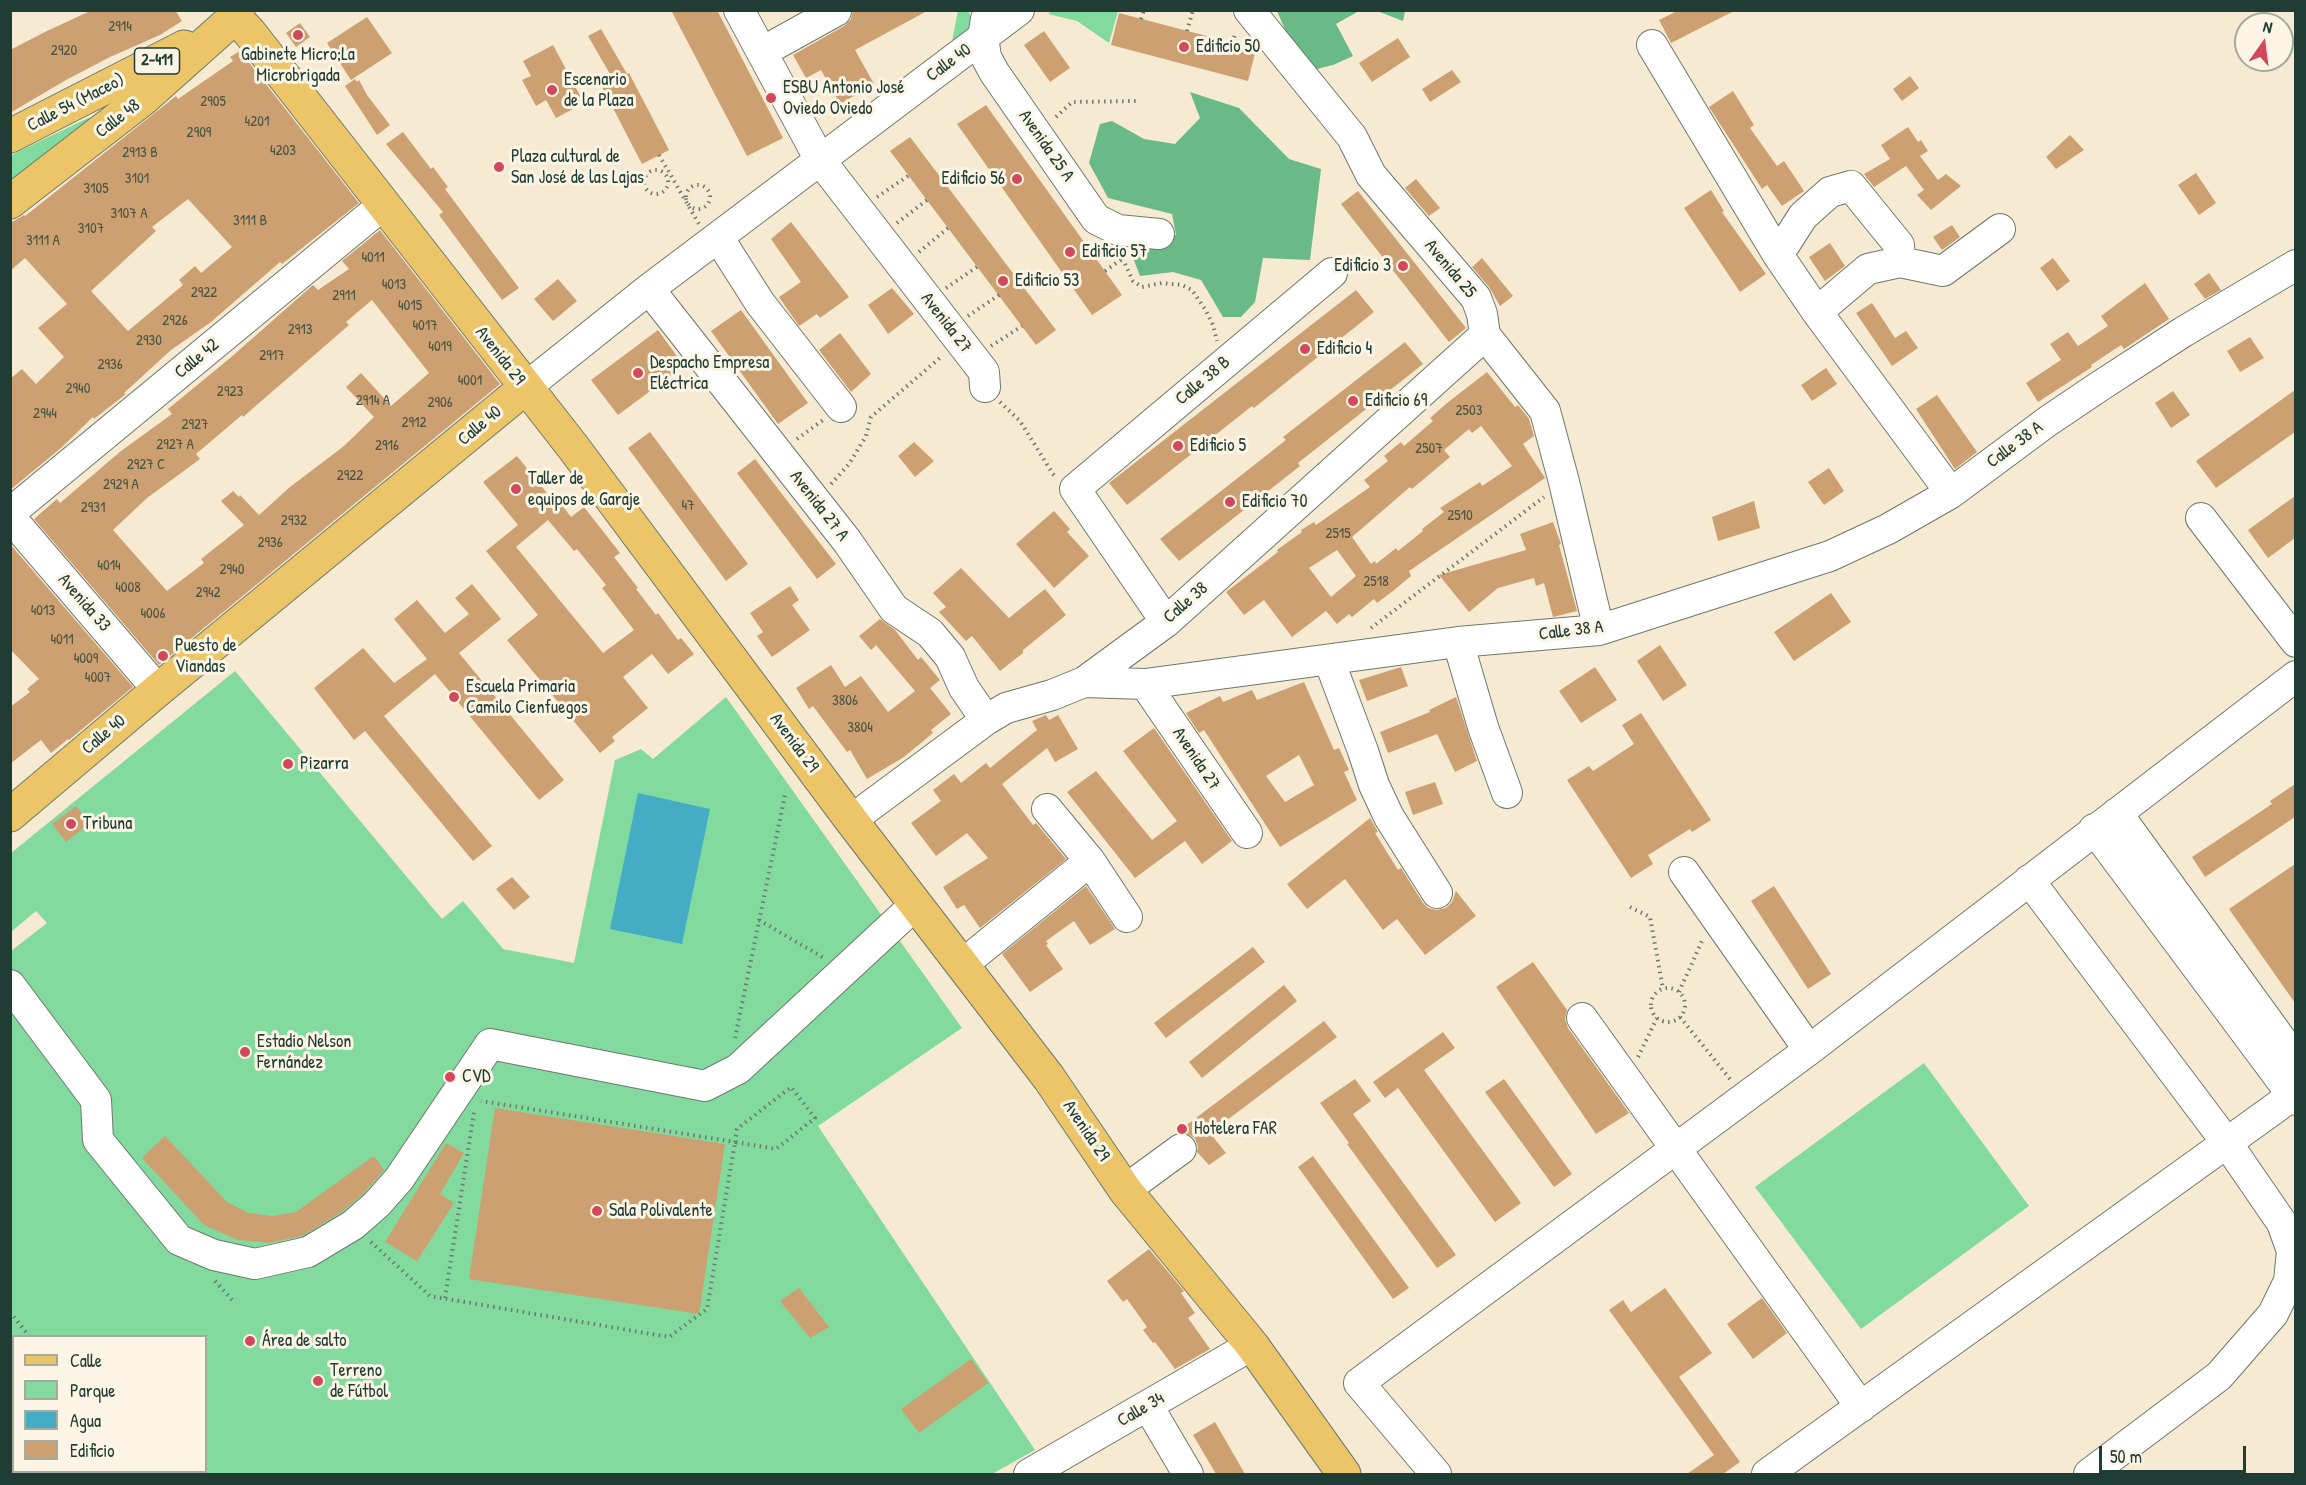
<!DOCTYPE html>
<html>
<head>
<meta charset="utf-8">
<style>
	body { margin:0 }
	#map { position:relative; width:2306px; height:1485px; overflow:hidden; background:#f7ead2; font-family:"Patrick Hand",sans-serif }
	canvas { display:block }
	.frame { position:absolute; inset:0; border:12px solid #1f3d34; pointer-events:none }
	.legend { position:absolute; left:12px; top:1335px; width:195px; height:138px; box-sizing:border-box; background:#fcf5e5; border:2px solid #a4ab9e; margin:0; padding:8px 10px; list-style:none; font-size:18px; color:#1f3d34 }
	.legend li { display:flex; align-items:center; gap:12px; height:30px }
	.legend b { width:30px; border:2px solid #a4ab9e }
	.north { position:absolute; left:2234px; top:12px; width:60px; height:60px; box-sizing:border-box; background:#fcf5e5; border:2px solid #a4ab9e; border-radius:50%; rotate:14deg; font-size:16px; font-weight:700; line-height:24px; text-align:center; color:#1f3d34 }
	.north::after { content:''; display:block; margin:auto; width:21px; height:27px; background:#d1495b; clip-path:polygon(50% 0,100% 100%,50% 72%,0 100%) }
	.scale { position:absolute; left:2099px; top:1446px; width:147px; height:27px; box-sizing:border-box; border:3px solid #1f3d34; border-top:0; padding-left:8px; font-size:18px; line-height:21px; white-space:nowrap; color:#1f3d34; -webkit-text-stroke:4px #fcf5e5; paint-order:stroke }
</style>
</head>
<body>
<div id="map">
<canvas width="2306" height="1485"></canvas>
<div class="frame"></div>
<ul class="legend">
<li><b style="height:8px;background:#edc569"></b>Calle</li>
<li><b style="height:16px;background:#82da9f"></b>Parque</li>
<li><b style="height:16px;background:#44adc4"></b>Agua</li>
<li><b style="height:16px;background:#cda071"></b>Edificio</li>
</ul>
<div class="north">N</div>
<div class="scale">50 m</div>
</div>
<script>
const ctx = document.querySelector('canvas').getContext('2d');
ctx.lineJoin = 'round';
function fill(path, color) { ctx.fillStyle = color; ctx.fill(path, 'evenodd'); }
const shape = rows => new Path2D(rows.map(r => 'M' + r).join(''));
function strokePath(path, color, width, dash) { ctx.strokeStyle = color; ctx.lineWidth = width; ctx.lineCap = dash ? 'butt' : 'round'; ctx.setLineDash(dash || []); ctx.stroke(path); }
function label(font, color, halo, rows, align = 'center') {
  ctx.font = font + ' "Patrick Hand",sans-serif'; ctx.lineWidth = 6; ctx.setLineDash([]); ctx.textBaseline = 'middle'; ctx.strokeStyle = halo; ctx.fillStyle = color; for (const [text, x, y, turn = 0] of rows) {
    ctx.save(); ctx.translate(x, y); ctx.rotate((+turn || 0) * Math.PI / 180); ctx.textAlign = isNaN(turn) ? turn : align; if (halo) ctx.strokeText(text, 0, 0); ctx.fillText(text, 0, 0); ctx.restore();
  }
}
fill(shape([
	[958,11,968,11,972,19,968,29,951,46],
	[1052,11,1052,10,1118,11,1109,43,1077,21,1048,14],
	[88,118,93,119,11,192,11,155],
	[235,671,442,919,463,901,503,949,574,963,615,760,641,749,653,759,726,697,962,1028,818,1126,1035,1450,992,1474,99,1474,96,1472,206,1472,206,1336,14,1336,13,1371,11,1367,11,951,47,923,36,911,11,932,11,853],
	[1924,1063,2029,1206,1861,1329,1755,1187]
]), '#82da9f');
fill(shape([
	[1277,11,1359,11,1336,24,1353,56,1333,65,1313,70,1293,48],
	[1377,11,1405,11,1403,21],
	[1190,92,1239,108,1289,159,1321,169,1310,260,1263,258,1255,302,1241,317,1223,317,1201,280,1173,272,1140,276,1130,250,1138,237,1176,235,1172,214,1108,198,1089,163,1100,124,1112,121,1144,139,1175,144,1200,118]
]), '#69ba86');
fill(shape([
	[638,793,710,809,682,944,610,929]
]), '#44adc4');
fill(shape([
	[92,10,175,10,182,21,160,35,110,57,66,80,10,113,10,50,45,32],
	[671,10,717,10,783,138,747,156],
	[853,10,929,10,855,50,874,84,840,104,821,70,806,78,793,55,844,26,851,19],
	[1679,10,1736,10,1671,43,1659,20],
	[1119,13,1256,49,1248,81,1111,45],
	[367,17,392,53,351,80,327,43],
	[300,23,310,37,296,47,286,33],
	[601,29,627,74,629,73,669,150,642,164,602,87,614,81,588,36],
	[1044,31,1070,68,1050,82,1024,45],
	[1398,38,1410,57,1372,82,1359,63],
	[553,45,584,103,556,118,546,100,536,106,522,80,531,76,523,61],
	[240,51,359,203,282,264,280,262,211,322,171,350,124,393,126,394,94,419,93,417,61,448,10,490,10,379,22,369,36,384,64,357,38,328,67,304,25,258,10,271,10,223,24,215,25,216,176,96,178,99,233,61,230,57],
	[188,199,232,247,201,273,195,266,179,280,183,285,128,331,91,291,156,231,152,227],
	[1452,70,1461,82,1430,102,1422,89],
	[1910,76,1919,88,1902,101,1893,89],
	[355,79,357,82,359,80,367,95,390,125,377,135,345,86],
	[1733,91,1754,125,1750,128,1777,166,1784,161,1804,191,1782,206,1767,185,1762,189,1709,107],
	[986,105,1122,295,1092,315,957,124],
	[1908,127,1918,142,1921,140,1928,151,1920,156,1938,180,1946,174,1961,186,1931,210,1917,195,1924,190,1906,166,1874,187,1864,174,1890,159,1881,145],
	[403,132,431,169,433,167,448,187,445,189,519,288,502,300,439,215,443,212,386,144],
	[2070,135,2084,150,2056,169,2046,157],
	[910,137,1056,330,1036,345,890,151],
	[2196,173,2216,203,2199,215,2178,185],
	[1416,179,1440,208,1429,216,1405,188],
	[1711,190,1724,211,1722,212,1766,274,1740,292,1684,208],
	[1358,191,1466,328,1449,342,1341,204],
	[791,222,849,297,820,318,817,314,799,326,779,297,801,282,771,239],
	[1952,225,1960,237,1942,250,1933,237],
	[380,230,500,384,159,665,34,519,57,499,60,503,121,451,172,414,168,409,229,359,313,285,318,290,349,269,342,261],
	[372,300,429,373,391,406,361,373,346,387,374,417,344,446,290,487,259,515,240,495,239,497,233,491,221,501,244,525,201,559,204,563,167,591,113,530,147,498,200,459,196,454,242,415,243,417,349,325,346,322],
	[1830,243,1845,266,1825,281,1809,257],
	[1482,258,1513,296,1500,306,1489,287,1472,267],
	[2053,258,2070,281,2057,291,2040,268],
	[2209,273,2221,290,2205,299,2194,284],
	[558,279,577,301,553,321,534,299],
	[2145,283,2169,319,2124,349,2121,345,2091,365,2092,367,2038,402,2026,383,2061,360,2050,344,2068,332,2078,346,2108,326,2101,316],
	[892,288,914,314,888,334,868,305],
	[1356,290,1374,312,1254,408,1252,406,1127,505,1109,483],
	[1872,303,1895,338,1906,331,1918,348,1892,366,1856,313],
	[741,310,808,403,778,424,711,331],
	[658,330,684,366,618,415,591,380],
	[840,333,871,374,851,392,819,350],
	[2250,337,2264,358,2240,372,2227,351],
	[1405,342,1423,364,1298,463,1300,466,1179,561,1160,539,1286,440,1283,437],
	[1826,368,1837,384,1812,401,1801,385],
	[1487,372,1515,407,1518,405,1529,419,1534,436,1523,444,1545,478,1409,571,1411,576,1393,591,1377,603,1374,599,1352,617,1349,614,1337,624,1326,611,1292,637,1264,600,1244,615,1226,592,1278,552,1277,550,1302,532,1301,530,1314,522,1316,525,1370,487,1364,480,1388,461,1384,456,1401,442,1404,446,1433,421,1430,418,1447,403],
	[1481,426,1512,466,1482,486,1480,482,1440,508,1444,512,1422,529,1423,531,1398,551,1396,548,1376,564,1375,561,1371,564,1352,537,1410,487,1412,489,1450,457,1444,450,1469,429,1472,433],
	[1337,550,1356,576,1331,597,1309,568],
	[2295,390,2295,432,2216,488,2196,461],
	[2173,391,2190,415,2171,428,2155,403],
	[1937,395,1977,452,1955,469,1916,409],
	[650,432,748,564,726,581,628,448],
	[914,442,934,461,915,477,898,456],
	[517,456,551,498,555,496,571,517,584,507,620,553,614,557,638,588,636,589,656,615,658,613,678,640,681,638,694,654,668,674,652,654,623,677,648,708,612,737,615,741,600,753,507,640,538,615,486,551,518,525,483,482],
	[548,520,574,551,577,549,606,585,602,588,634,630,603,653,516,547],
	[755,459,836,564,817,579,737,473],
	[1829,468,1844,491,1824,505,1808,482],
	[2295,496,2295,538,2268,558,2248,530],
	[1754,501,1760,528,1718,541,1712,517],
	[1054,511,1070,529,1067,532,1089,556,1054,588,1016,544],
	[1553,522,1560,541,1561,544,1559,545,1577,611,1553,617,1544,583,1536,586,1534,578,1498,588,1469,612,1439,575,1526,550,1520,534],
	[10,544,133,687,69,740,68,739,51,753,41,740,10,764,10,707,30,692,27,689,39,679,10,649],
	[961,568,1009,618,1045,589,1066,615,1023,650,1023,653,1000,671,972,636,966,641,939,612,946,607,933,593],
	[472,584,501,619,459,653,564,780,539,800,435,674,384,716,492,846,473,861,365,731,354,740,314,688,363,648,394,683,427,659,394,619,417,600,445,633,469,614,455,598],
	[790,586,799,600,792,605,810,630,772,657,757,636,763,632,750,613],
	[1831,593,1851,622,1794,661,1774,632],
	[880,619,895,630,918,660,921,657,940,680,930,688,951,714,931,730,933,733,904,757,867,779,850,750,847,752,813,706,809,709,796,688,831,665,845,687,861,676,888,712,915,691,876,645,871,650,859,636],
	[1660,645,1687,685,1663,701,1637,661],
	[1401,667,1408,686,1367,701,1359,680],
	[1595,667,1617,700,1581,723,1559,691],
	[1304,682,1334,750,1339,748,1349,770,1344,772,1357,800,1280,847,1204,730,1199,733,1186,713,1220,696,1223,702,1252,690,1257,700],
	[1299,755,1314,785,1285,802,1266,776],
	[1456,697,1477,761,1455,772,1437,734,1388,753,1380,732,1430,712,1429,710],
	[1641,713,1711,820,1692,832,1690,829,1648,855,1653,864,1631,878,1567,780,1589,766,1593,771,1634,744,1622,725],
	[1046,715,1049,720,1058,715,1078,749,1055,762,1047,748,1002,784,1033,825,1036,823,1066,859,980,928,964,905,957,909,943,887,988,858,967,833,936,856,911,823,941,801,933,790,954,774,961,783,986,763,990,768,1037,730,1032,721],
	[1154,728,1232,841,1202,864,1185,841,1135,878,1067,792,1096,771,1152,840,1177,821,1123,751],
	[1435,782,1443,804,1413,815,1405,792],
	[2295,784,2295,817,2205,877,2192,857,2272,804,2270,801],
	[76,806,90,823,66,842,52,824],
	[1370,818,1378,832,1375,833,1398,870,1401,868,1423,903,1428,908,1437,910,1446,908,1452,902,1456,891,1476,916,1425,955,1397,919,1383,930,1345,879,1307,909,1287,884],
	[2295,864,2295,1003,2229,909],
	[512,877,530,897,514,910,496,889],
	[1086,886,1115,929,1090,945,1074,921,1046,941,1048,944,1046,945,1063,969,1030,992,1002,954],
	[1774,886,1831,974,1808,989,1751,901],
	[1253,947,1265,962,1166,1038,1154,1023],
	[1533,962,1567,1010,1565,1019,1568,1028,1629,1113,1596,1134,1496,987],
	[1284,985,1297,1001,1202,1078,1189,1062],
	[1324,1021,1337,1037,1210,1133,1226,1153,1209,1165,1197,1152,1198,1147,1195,1138,1180,1130],
	[1443,1032,1455,1048,1424,1070,1521,1203,1495,1222,1398,1088,1385,1098,1373,1082],
	[1355,1079,1371,1101,1353,1114,1456,1255,1437,1268,1347,1144,1349,1143,1320,1103],
	[1504,1079,1572,1174,1554,1187,1485,1092],
	[495,1108,725,1144,699,1314,469,1279],
	[165,1136,227,1202,248,1213,272,1216,296,1212,374,1156,384,1170,365,1192,343,1211,302,1236,269,1243,238,1240,204,1225,142,1158],
	[446,1143,464,1153,440,1194,454,1203,417,1261,385,1242],
	[1313,1156,1409,1288,1393,1299,1298,1167],
	[1149,1249,1184,1291,1181,1293,1195,1313,1188,1318,1210,1349,1175,1369,1155,1342,1153,1343,1143,1330,1147,1327,1127,1299,1123,1302,1107,1281],
	[799,1288,829,1327,810,1338,780,1301],
	[1665,1288,1712,1353,1679,1377,1740,1462,1723,1474,1687,1474,1714,1455,1609,1310,1623,1300,1631,1312],
	[1762,1298,1787,1333,1753,1359,1727,1324],
	[971,1359,988,1383,919,1433,901,1409],
	[1215,1422,1245,1474,1216,1474,1193,1435]
]), '#cda071');
const minor = shape([
	[739,10,820,160,984,372,985,387],
	[1249,10,1352,137,1371,175,1476,298,1482,314,1485,335,1545,411,1564,482,1599,630],
	[986,19,983,37,986,57,994,72,1096,219,1118,230,1159,234],
	[1652,45,1778,255,1817,312,1951,493],
	[762,52,836,11,834,10],
	[718,237,760,303,841,407],
	[1778,255,1803,216,1830,192,1851,186,1899,245,1900,262],
	[649,289,847,541,894,609,930,633,950,657,964,688,986,720],
	[1817,312,1868,269,1900,262,1943,271,2000,229],
	[525,388,649,289,1019,10],
	[10,513,383,205],
	[10,517,158,690],
	[2201,518,2296,642],
	[1166,622,1075,489,1332,273],
	[1458,642,1483,727,1507,793],
	[1329,660,1363,751,1374,785,1389,817,1437,893],
	[1084,682,1145,684,1458,642,1599,630,1830,556,1888,529,1951,493,2048,421,2100,386,2183,332,2296,265],
	[1145,684,1247,833],
	[1047,809,1090,861,1127,917],
	[2117,813,2296,1060],
	[851,820,986,720,1006,708,1052,695,1084,682,1166,622,1485,335],
	[2094,829,2296,1100],
	[1684,872,1809,1050],
	[2029,880,2227,1143,2282,1223,2292,1251,2289,1281,2273,1314,2219,1376,2089,1474],
	[963,964,1090,861],
	[10,985,96,1100,98,1140,179,1240,214,1255,255,1264,308,1252,353,1225,377,1204,399,1179,490,1044,705,1086,738,1069,916,904],
	[1582,1018,1861,1407],
	[1125,1190,1181,1149],
	[1148,1406,1188,1474],
	[1029,1474,1252,1345],
	[1436,1474,1359,1383,1809,1050,2296,676],
	[1767,1474,2296,1093]
]);
const major = shape([
	[235,17,250,33,573,447,851,820,1049,1078,1125,1190,1252,1345,1344,1474],
	[10,136,184,47],
	[10,202,143,99,235,17,238,10],
	[10,815,158,690,525,388]
]);
strokePath(minor, '#6b7a6b', 32);
strokePath(major, '#6b7a6b', 35);
strokePath(shape([
	[1141,19,1144,10],
	[1187,31,1193,10],
	[1232,43,1236,32],
	[1056,117,1072,102,1136,101],
	[659,155,699,224],
	'644 182a12 12 0 1 1 24 0a12 12 0 1 1-24 0Z',
	'686 197a12 12 0 1 1 24 0a12 12 0 1 1-24 0Z',
	[877,197,908,176],
	[897,223,927,200],
	[919,252,948,228],
	[1120,253,1133,281,1142,287,1162,283,1182,285,1192,290,1205,309,1213,325,1217,341],
	[1105,271,1122,259],
	[946,288,977,267],
	[968,316,999,295],
	[991,346,1022,326],
	[1000,402,1020,421,1053,474,1057,477],
	[797,439,823,420],
	[831,484,849,464,866,436,871,417,941,357],
	[1371,628,1544,497],
	[1630,907,1650,917,1663,989],
	[759,920,824,958],
	'1651 1005a17 17 0 1 1 34 0a17 17 0 1 1-34 0Z',
	[1679,992,1702,941],
	[1680,1017,1730,1079],
	[735,1038,785,795],
	[1638,1057,1657,1018],
	[371,1242,430,1296,669,1337,707,1309,735,1142,776,1149,815,1118,791,1087,737,1129,735,1142,481,1101],
	[215,1281,234,1302],
	[445,1298,474,1112],
	[10,1312,29,1336]
]), '#6b7a6b', 4, [1.5, 4.5]);
strokePath(minor, '#fff', 30);
strokePath(major, '#edc569', 33);
for (const [x, y, r, color] of [
	[298,35,6,"#d1495b"],
	[1184,47,6,"#d1495b"],
	[552,90,6,"#d1495b"],
	[771,98,6,"#d1495b"],
	[499,167,6,"#d1495b"],
	[1017,179,6,"#d1495b"],
	[1070,252,6,"#d1495b"],
	[1403,266,6,"#d1495b"],
	[1003,281,6,"#d1495b"],
	[1305,349,6,"#d1495b"],
	[638,373,6,"#d1495b"],
	[1353,401,6,"#d1495b"],
	[1178,446,6,"#d1495b"],
	[516,489,6,"#d1495b"],
	[1230,502,6,"#d1495b"],
	[163,656,6,"#d1495b"],
	[454,697,6,"#d1495b"],
	[288,764,6,"#d1495b"],
	[71,824,6,"#d1495b"],
	[245,1052,6,"#d1495b"],
	[450,1077,6,"#d1495b"],
	[1182,1129,6,"#d1495b"],
	[597,1211,6,"#d1495b"],
	[250,1341,6,"#d1495b"],
	[318,1381,6,"#d1495b"]
]) { const dot = new Path2D(); dot.arc(x, y, r, 0, 2 * Math.PI); ctx.fillStyle = color; ctx.fill(dot); strokePath(dot, '#fcf5e5', 2); }
label('15px', '#4a5643', null, [
	["2914",120,27],
	["2920",64,51],
	["2905",213,102],
	["4201",257,122],
	["2909",199,133],
	["4203",283,151],
	["2913 B",140,153],
	["3101",137,179],
	["3105",96,189],
	["3107 A",129,214],
	["3111 B",250,221],
	["3107",91,229],
	["3111 A",43,241],
	["4011",373,258],
	["4013",394,285],
	["2922",204,293],
	["2911",344,296],
	["4015",410,306],
	["2926",175,321],
	["4017",425,326],
	["2913",300,330],
	["2930",149,341],
	["4019",440,347],
	["2917",272,356],
	["2936",110,365],
	["4001",470,381],
	["2940",78,389],
	["2923",230,392],
	["2914 A",373,401],
	["2906",440,403],
	["2503",1469,411],
	["2944",45,414],
	["2912",414,423],
	["2927",195,425],
	["2927 A",175,445],
	["2916",387,446],
	["2507",1429,449],
	["2927 C",146,465],
	["2922",350,476],
	["2929 A",121,485],
	["47",688,506],
	["2931",93,508],
	["2510",1460,516],
	["2932",294,521],
	["2515",1338,534],
	["2936",270,543],
	["4014",109,566],
	["2940",232,570],
	["2518",1376,582],
	["4008",128,588],
	["2942",208,593],
	["4013",43,611],
	["4006",153,614],
	["4011",62,640],
	["4009",86,659],
	["4007",98,678],
	["3806",845,701],
	["3804",860,728]
]);
for (const [x, y, w] of [
	[157,61,45]
]) { const box = new Path2D(); box.roundRect(x - w / 2, y - 13, w, 26, 4.5); ctx.fillStyle = '#fcf5e5'; ctx.fill(box); strokePath(box, '#1f3d34', 1.5); }
label('bold 16px', '#1f3d34', null, [
	["2-411",157,61]
]);
label('18px', '#1f3d34', '#fcf5e5', [
	["Edificio 50",1196,47],
	["Gabinete Micro;La",298,55,"center"],
	["Microbrigada",298,76,"center"],
	["Escenario",564,80],
	["de la Plaza",564,101],
	["ESBU Antonio José",783,88],
	["Oviedo Oviedo",783,109],
	["Plaza cultural de",511,157],
	["San José de las Lajas",511,178],
	["Edificio 56",1005,179,"right"],
	["Edificio 57",1082,252],
	["Edificio 3",1391,266,"right"],
	["Edificio 53",1015,281],
	["Edificio 4",1317,349],
	["Despacho Empresa",650,363],
	["Eléctrica",650,384],
	["Edificio 69",1365,401],
	["Edificio 5",1190,446],
	["Taller de",528,479],
	["equipos de Garaje",528,500],
	["Edificio 70",1242,502],
	["Puesto de",175,646],
	["Viandas",175,667],
	["Escuela Primaria",466,687],
	["Camilo Cienfuegos",466,708],
	["Pizarra",300,764],
	["Tribuna",83,824],
	["Estadio Nelson",257,1042],
	["Fernández",257,1063],
	["CVD",462,1077],
	["Hotelera FAR",1194,1129],
	["Sala Polivalente",609,1211],
	["Área de salto",262,1341],
	["Terreno",330,1371],
	["de Fútbol",330,1392]
], 'left');
label('18px', '#1f3d34', '#fcf5e5', [
	["Calle 40",949,63,-37],
	["Calle 54 (Maceo)",76,103,-27],
	["Calle 48",118,119,-38],
	["Avenida 25 A",1046,146,55],
	["Avenida 25",1450,269,50],
	["Avenida 27",946,323,52],
	["Avenida 29",500,356,52],
	["Calle 42",197,359,-40],
	["Calle 38 B",1203,381,-40],
	["Calle 40",480,426,-40],
	["Calle 38 A",2015,445,-37],
	["Avenida 27 A",819,506,52],
	["Avenida 33",84,603,49],
	["Calle 38",1186,603,-41],
	["Calle 38 A",1571,631,-7],
	["Calle 40",104,735,-40],
	["Avenida 29",794,743,53],
	["Avenida 27",1196,759,56],
	["Avenida 29",1086,1131,56],
	["Calle 34",1141,1410,-30]
]);
</script>
</body>
</html>
